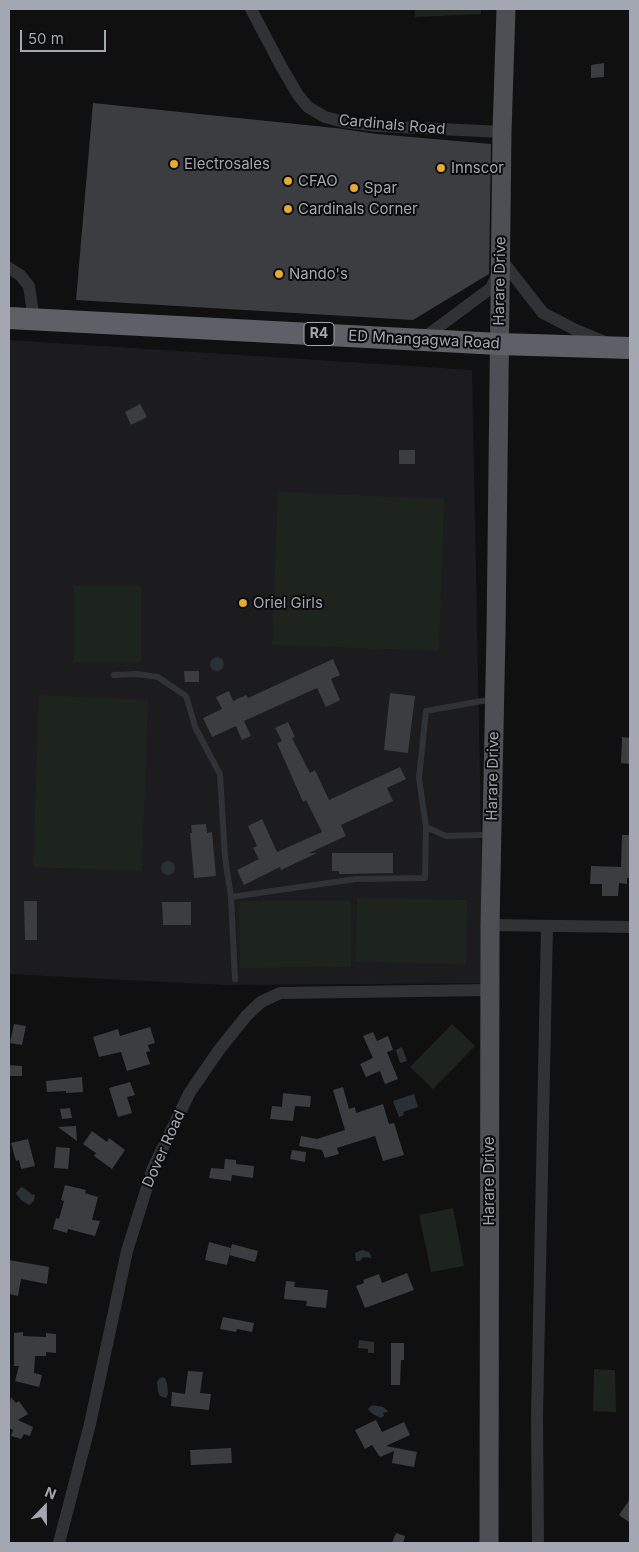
<!DOCTYPE html>
<html>
<head>
<meta charset="utf-8">
<style>
	body { margin:0 }
	#map { position:relative; width:639px; height:1552px; overflow:hidden; background:#101011; font-family:Inter,sans-serif }
	canvas { display:block }
	.frame { position:absolute; inset:0; border:10px solid #a2a7b1; pointer-events:none }
	.north { position:absolute; left:20px; top:1482px; width:50px; height:50px; -webkit-text-stroke:4px #0b0b0c; paint-order:stroke; rotate:22deg; font-size:14px; font-weight:700; line-height:20px; text-align:center; color:#a2a7b1 }
	.north::after { content:''; display:block; margin:auto; width:18px; height:22px; background:#a2a7b1; clip-path:polygon(50% 0,100% 100%,50% 72%,0 100%) }
	.scale { position:absolute; left:20px; top:30px; width:86px; height:22px; box-sizing:border-box; border:2px solid #a2a7b1; border-top:0; padding-left:6px; font-size:15px; line-height:18px; white-space:nowrap; color:#a2a7b1; -webkit-text-stroke:4px #0b0b0c; paint-order:stroke }
</style>
</head>
<body>
<div id="map">
<canvas width="639" height="1552"></canvas>
<div class="frame"></div>
<div class="north">N</div>
<div class="scale">50 m</div>
</div>
<script>
const ctx = document.querySelector('canvas').getContext('2d');
ctx.lineJoin = 'round';
function fill(path, color) { ctx.fillStyle = color; ctx.fill(path, 'evenodd'); }
const shape = rows => new Path2D(rows.map(r => 'M' + r).join(''));
function strokePath(path, color, width, dash) { ctx.strokeStyle = color; ctx.lineWidth = width; ctx.lineCap = dash ? 'butt' : 'round'; ctx.setLineDash(dash || []); ctx.stroke(path); }
function label(font, color, halo, rows, align = 'center') {
  ctx.font = font + ' Inter,sans-serif'; ctx.lineWidth = 4; ctx.setLineDash([]); ctx.textBaseline = 'middle'; ctx.strokeStyle = halo; ctx.fillStyle = color; for (const [text, x, y, turn = 0] of rows) {
    ctx.save(); ctx.translate(x, y); ctx.rotate((+turn || 0) * Math.PI / 180); ctx.textAlign = isNaN(turn) ? turn : align; if (halo) ctx.strokeText(text, 0, 0); ctx.fillText(text, 0, 0); ctx.restore();
  }
}
fill(shape([
	[9,340,472,370,484,983,225,985,9,974]
]), '#1c1c1e');
fill(shape([
	[415,9,481,9,481,14,415,17],
	[278,492,444,499,439,651,272,645],
	[74,586,141,586,141,662,74,662],
	[39,695,148,700,142,871,33,867],
	[357,898,467,900,466,964,356,962],
	[239,901,351,901,351,967,240,968],
	[452,1024,475,1046,433,1089,410,1067],
	[453,1208,464,1266,431,1272,419,1215],
	[594,1369,615,1370,616,1412,593,1411]
]), '#1d241d');
fill(shape([
	'210 664a7 7 0 1 1 14 0a7 7 0 1 1-14 0Z',
	'161 868a7 7 0 1 1 14 0a7 7 0 1 1-14 0Z',
	[402,1047,407,1061,400,1063,396,1050],
	[414,1094,418,1107,403,1112,404,1115,399,1117,393,1101],
	[21,1187,24,1188,31,1194,35,1195,34,1201,29,1205,21,1200,16,1193],
	[362,1250,369,1252,372,1258,363,1257,360,1261,356,1261,355,1253],
	[359,1340,374,1342,374,1353,368,1353,368,1349,358,1348],
	[162,1377,165,1378,167,1383,168,1394,166,1398,160,1396,158,1392,157,1382,159,1379],
	[372,1405,383,1407,387,1410,388,1412,383,1413,384,1416,381,1418,373,1414,368,1409]
]), '#293036');
fill(shape([
	[604,63,604,77,591,78,591,65],
	[93,103,335,128,377,134,491,144,489,274,413,320,76,300],
	[140,404,147,417,131,425,125,412],
	[399,450,415,450,415,464,399,464],
	[333,659,340,675,331,679,340,700,326,707,317,688,244,721,251,736,242,740,236,726,212,737,203,718,222,709,216,697,229,691,233,701,246,695,248,698],
	[184,671,199,671,199,682,185,682],
	[390,693,415,696,408,753,384,750],
	[288,722,295,737,292,738,310,773,315,770,329,800,400,767,406,779,387,788,393,801,341,825,346,836,309,853,317,853,281,870,280,867,244,885,237,870,259,859,253,848,257,846,248,826,262,819,277,852,322,832,306,800,303,802,277,743,282,741,275,728],
	[622,737,630,738,630,764,621,763],
	[206,824,207,833,212,832,216,876,194,878,190,833,192,833,191,825],
	[622,835,630,835,630,878,627,878,627,884,619,883,618,896,602,896,602,884,590,884,591,866,621,867],
	[332,853,393,853,393,873,339,874,339,871,332,871],
	[24,901,37,901,37,940,25,940],
	[162,902,191,902,191,925,163,925],
	[14,1024,26,1026,22,1045,10,1043],
	[150,1027,155,1043,148,1045,150,1051,146,1052,150,1064,127,1071,121,1052,99,1057,93,1037,118,1029,120,1036],
	[373,1032,377,1041,388,1036,393,1050,387,1052,398,1079,385,1084,380,1071,366,1077,360,1064,373,1058,363,1036],
	[9,1065,22,1066,22,1076,9,1076],
	[82,1077,83,1092,66,1093,66,1091,47,1092,46,1081],
	[130,1082,135,1095,127,1097,132,1113,118,1117,109,1088],
	[343,1087,349,1109,355,1107,356,1113,383,1104,389,1124,394,1123,404,1155,383,1161,375,1136,337,1148,339,1154,325,1158,322,1150,299,1146,301,1136,317,1139,345,1130,333,1090],
	[283,1093,311,1096,310,1107,295,1106,293,1121,270,1119,272,1106,282,1107],
	[70,1108,72,1118,62,1119,60,1109],
	[76,1126,77,1141,58,1127],
	[92,1131,107,1142,109,1138,125,1150,112,1169,94,1156,96,1153,83,1144],
	[28,1139,35,1166,21,1169,19,1160,16,1161,11,1143],
	[56,1147,70,1148,68,1169,54,1168],
	[292,1150,306,1152,305,1162,290,1159],
	[225,1159,236,1160,236,1164,254,1166,253,1178,232,1175,231,1181,209,1178,211,1168,224,1169],
	[65,1185,86,1190,85,1193,98,1197,92,1220,100,1221,95,1236,68,1229,67,1233,53,1229,56,1218,59,1219,64,1201,61,1200],
	[209,1242,231,1248,227,1265,205,1260],
	[232,1244,258,1251,255,1262,229,1255],
	[9,1260,49,1267,47,1284,21,1279,18,1296,9,1294,10,1278,9,1277],
	[407,1273,414,1290,365,1308,356,1286,364,1283,363,1280,379,1274,382,1283],
	[286,1281,295,1282,294,1287,328,1290,326,1308,306,1306,307,1301,284,1299],
	[223,1317,254,1323,252,1332,237,1329,236,1332,220,1329],
	[23,1332,23,1336,46,1337,46,1333,56,1334,56,1353,46,1352,46,1356,35,1356,34,1373,42,1375,39,1387,15,1381,19,1366,14,1366,14,1333],
	[391,1343,404,1343,404,1360,401,1360,400,1385,391,1385],
	[188,1371,203,1372,200,1393,211,1394,209,1410,171,1406,172,1392,185,1394],
	[11,1397,16,1403,19,1401,28,1414,18,1420,33,1427,30,1436,24,1434,21,1439,11,1436,13,1430,9,1428,9,1408],
	[376,1420,382,1432,404,1422,410,1435,386,1446,417,1452,414,1467,392,1463,394,1451,380,1457,372,1445,365,1449,355,1430],
	[231,1448,232,1463,191,1465,190,1450],
	[630,1499,630,1523,619,1515],
	[396,1533,405,1536,403,1543,392,1543]
]), '#3c3d41');
strokePath(shape([
	[114,675,137,674,158,677,186,696,196,729,220,774,225,857,231,897,235,979],
	[481,835,446,836,426,827,419,778,426,711,493,699],
	[231,897,356,879,425,878,426,827]
]), '#313236', 6);
strokePath(shape([
	[251,9,281,66,298,95,308,107,325,117,344,122,378,126,502,132],
	[500,258,543,313,576,330,605,342],
	[9,268,20,275,29,286,34,319],
	[421,340,491,288,498,274],
	[490,925,630,927],
	[59,1543,90,1424,127,1251,153,1168,190,1092,219,1050,247,1015,261,1002,280,993,489,990],
	[538,1543,537,1417,547,926]
]), '#313236', 12);
strokePath(shape([
	[489,1543,490,925,496,633,502,132,506,9]
]), '#4d4f55', 19);
strokePath(shape([
	[9,318,499,344,630,348]
]), '#5d6067', 22);
for (const [x, y, r, color] of [
	[174,164,5,"#e6aa33"],
	[441,168,5,"#e6aa33"],
	[288,181,5,"#e6aa33"],
	[354,188,5,"#e6aa33"],
	[288,209,5,"#e6aa33"],
	[279,274,5,"#e6aa33"],
	[243,603,5,"#e6aa33"]
]) { const dot = new Path2D(); dot.arc(x, y, r, 0, 2 * Math.PI); ctx.fillStyle = color; ctx.fill(dot); strokePath(dot, '#0b0b0c', 2); }
for (const [x, y, w] of [
	[319,334,30]
]) { const box = new Path2D(); box.roundRect(x - w / 2, y - 11.5, w, 23, 4); ctx.fillStyle = '#0b0b0c'; ctx.fill(box); strokePath(box, '#a2a7b1', 1); }
label('bold 14px', '#a2a7b1', null, [
	["R4",319,334]
]);
label('15px', '#a2a7b1', '#0b0b0c', [
	["Cardinals Road",392,125,5],
	["Harare Drive",500,281,-89],
	["ED Mnangagwa Road",424,340,3],
	["Harare Drive",493,776,-89],
	["Dover Road",164,1149,-66],
	["Harare Drive",489,1181,-90]
]);
label('15px', '#a2a7b1', '#0b0b0c', [
	["Electrosales",184,164],
	["Innscor",451,168],
	["CFAO",298,181],
	["Spar",364,188],
	["Cardinals Corner",298,209],
	["Nando's",289,274],
	["Oriel Girls",253,603]
], 'left');
</script>
</body>
</html>
